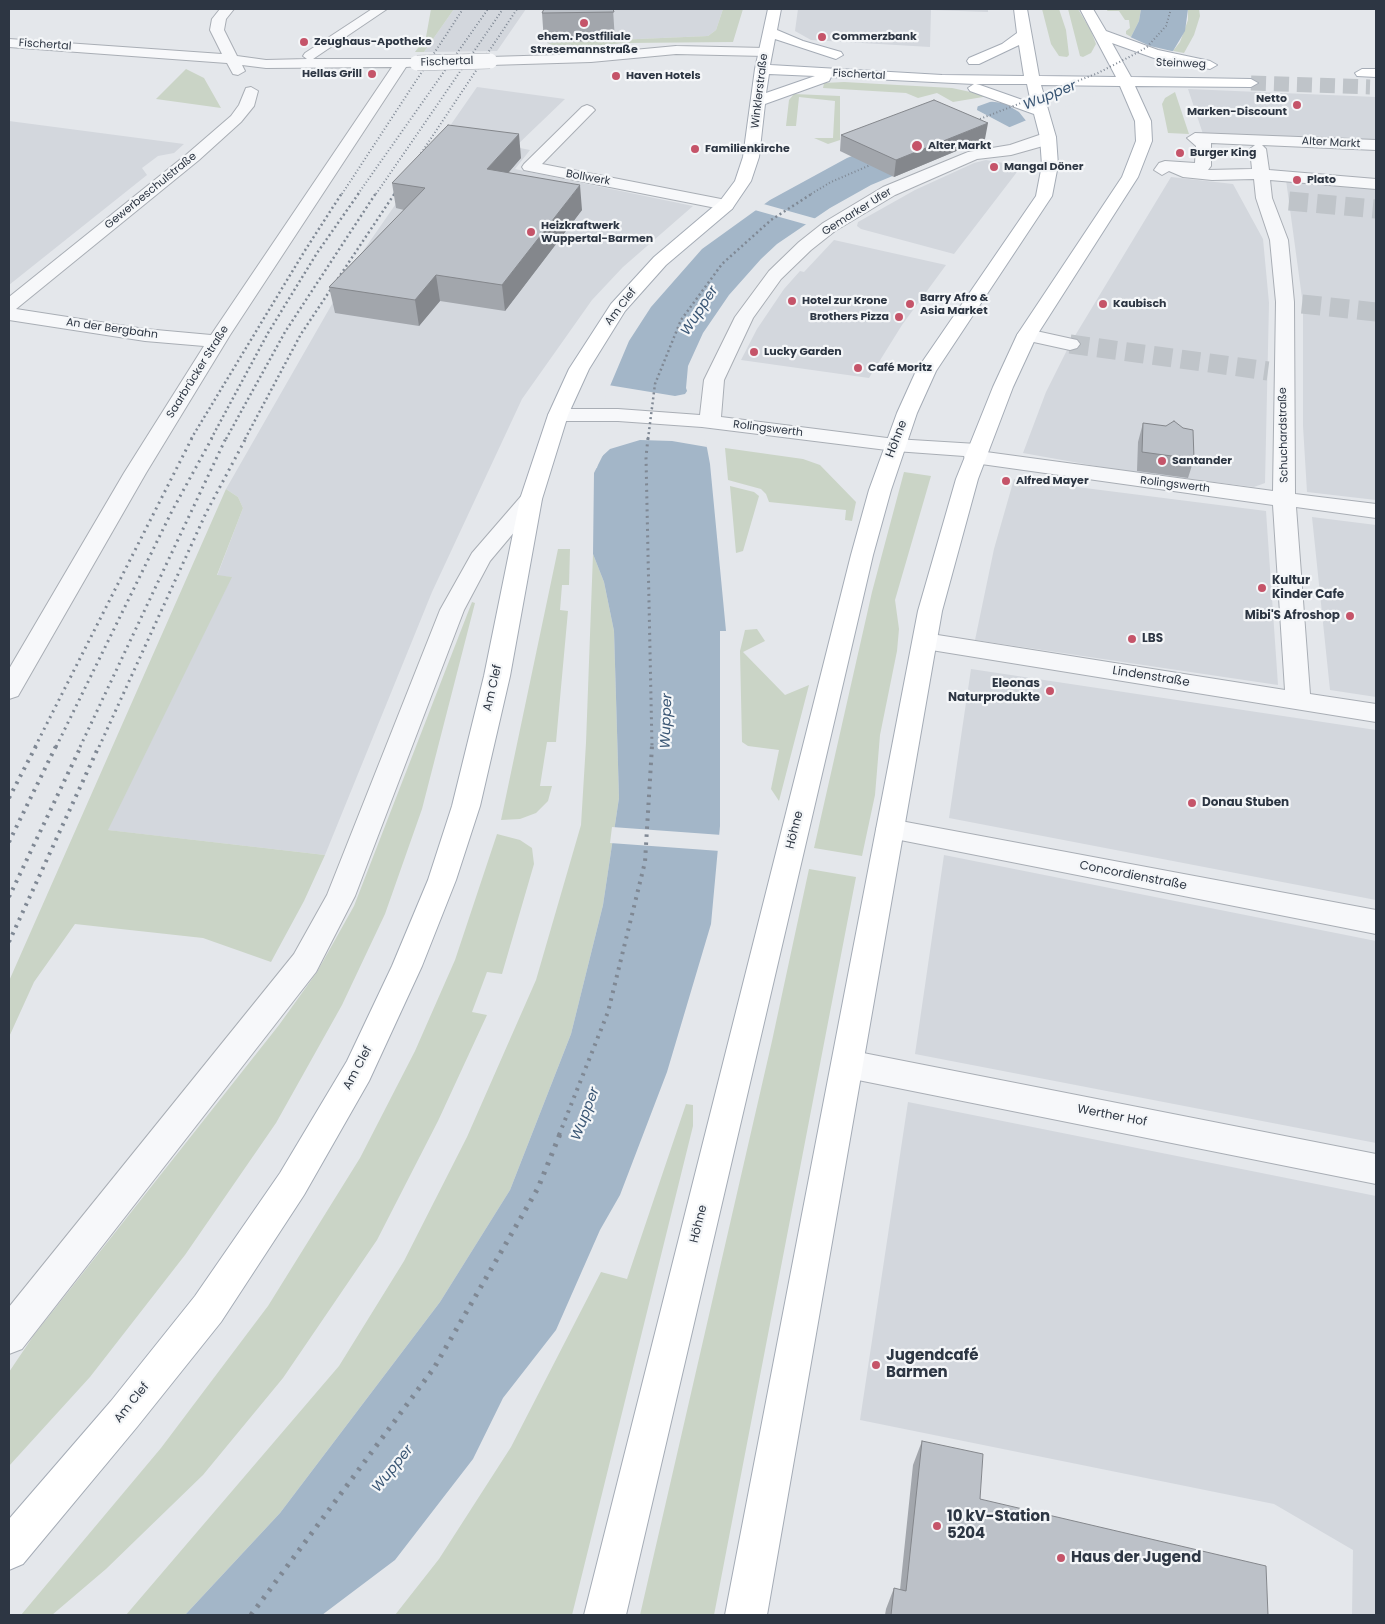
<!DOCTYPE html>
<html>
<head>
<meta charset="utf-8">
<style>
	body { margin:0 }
	#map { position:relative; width:1385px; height:1624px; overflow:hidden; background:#e4e7eb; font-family:Poppins,sans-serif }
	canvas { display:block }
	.frame { position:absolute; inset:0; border:10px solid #2d3643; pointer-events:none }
</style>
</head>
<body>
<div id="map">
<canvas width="1385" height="1624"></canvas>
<div class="frame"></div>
</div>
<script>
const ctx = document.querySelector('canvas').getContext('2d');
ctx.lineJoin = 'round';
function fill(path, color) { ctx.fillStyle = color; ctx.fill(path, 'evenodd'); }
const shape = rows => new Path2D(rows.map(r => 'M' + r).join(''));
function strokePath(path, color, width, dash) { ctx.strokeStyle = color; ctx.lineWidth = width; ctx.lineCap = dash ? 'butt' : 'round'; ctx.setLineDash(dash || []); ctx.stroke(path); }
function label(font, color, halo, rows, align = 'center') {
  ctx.font = font + ' Poppins,sans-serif'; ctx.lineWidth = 4.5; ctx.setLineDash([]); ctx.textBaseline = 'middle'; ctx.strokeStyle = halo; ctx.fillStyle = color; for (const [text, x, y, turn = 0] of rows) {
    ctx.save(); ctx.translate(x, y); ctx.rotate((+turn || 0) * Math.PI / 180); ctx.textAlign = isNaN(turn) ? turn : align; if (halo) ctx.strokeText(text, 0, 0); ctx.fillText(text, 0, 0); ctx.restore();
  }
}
fill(shape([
	[454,9,526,9,497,51,424,52],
	[563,9,723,9,716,30,708,36,547,43],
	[798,9,988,9,988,12,931,10,930,47,811,40,795,31],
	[477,87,565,99,515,147,530,150,515,169,693,206,623,267,592,300,522,399,432,592,325,855,107,830,231,577,217,576,243,508,238,497,226,489,359,257],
	[1188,89,1376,97,1376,145,1204,137],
	[9,121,184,144,174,153,158,156,142,168,147,175,9,285],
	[986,160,1009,164,1017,172,954,254,861,229,857,226,858,222,915,190,974,163],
	[1171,177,1233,184,1263,239,1269,303,1265,483,1254,487,1118,470,1023,453,1046,392,1070,344],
	[1286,180,1376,188,1376,500,1307,492,1303,426,1303,305],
	[834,240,946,265,902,325,869,378,741,360,757,329,784,289,800,271,804,272],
	[1014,479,1266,511,1278,685,975,640,994,549],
	[1312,517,1376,525,1376,697,1330,690],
	[971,669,1376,730,1376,900,949,818],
	[944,855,1376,941,1376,1143,915,1054],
	[908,1102,1376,1196,1376,1615,1352,1615,1353,1550,1274,1504,860,1420]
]), '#d3d7dd');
fill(shape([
	[431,9,454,9,424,52,415,52,426,37],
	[723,9,743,9,733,42,625,43,573,48,561,48,547,43,708,36,716,30],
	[1042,9,1059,9,1066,30,1069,55,1067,57,1059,56,1051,44],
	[1068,9,1078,9,1091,31,1096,44,1091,53,1083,57,1080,56],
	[1108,9,1141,9,1139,21,1131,37,1126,34,1126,31,1130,28,1129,20,1125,20,1119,11,1107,11],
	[1188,9,1199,9,1200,16,1194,35,1184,53,1173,51,1180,42,1188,20],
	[186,69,204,78,221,108,156,99],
	[844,82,952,88,989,96,953,102,937,93,918,98,906,93,823,88,824,83],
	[1175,92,1189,134,1168,133,1162,104,1165,98],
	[794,94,840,96,840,140,828,144,814,138,833,138,835,101,799,97,796,126,786,126,789,100],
	[725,448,803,459,820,465,856,502,852,521,845,520,846,510,769,502,766,494,761,489,728,480],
	[904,472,931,476,895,600,899,629,897,651,880,735,875,795,862,856,814,848,872,592],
	[730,486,754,492,759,496,743,551,736,553],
	[226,489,238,497,243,508,217,575,232,577,108,830,325,855,304,901,271,962,203,938,75,924,34,982,9,1037,9,981],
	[558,549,570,549,569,585,562,585,560,610,568,611,556,742,547,742,540,786,552,786,548,801,536,813,520,819,501,820],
	[593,554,604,582,614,631,619,798,603,905,571,1034,510,1190,440,1302,280,1513,185,1615,126,1615,339,1366,404,1261,467,1137,536,980,581,825,586,743],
	[472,602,475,603,422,809,385,914,342,1005,276,1123,185,1255,90,1377,9,1466,9,1372,34,1335,279,1025,317,972,354,906],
	[757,629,765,641,743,652,785,695,809,685,779,801,771,789,779,750,748,746,742,742,740,651,745,630],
	[497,834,520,840,532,848,534,864,502,974,487,972,472,1012,487,1015,438,1121,377,1240,283,1378,203,1475,106,1569,52,1615,21,1615,161,1448,268,1306,360,1158,415,1051,455,960],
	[809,869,856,877,714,1615,640,1615,772,1041],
	[686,1104,693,1105,693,1126,572,1615,395,1615,439,1559,511,1447,601,1272,627,1279]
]), '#cad4c6');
fill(shape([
	[1141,9,1188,9,1185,31,1173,51,1149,69,871,185,830,208,777,244,761,259,729,295,703,333,688,366,686,388,707,448,710,464,726,631,720,631,720,826,711,924,667,1072,620,1195,600,1230,556,1330,503,1398,473,1459,395,1560,322,1615,185,1615,280,1513,440,1302,510,1190,571,1034,603,905,619,798,614,631,604,582,593,554,594,473,603,455,600,446,610,386,629,341,651,307,702,249,770,200,847,158,976,107,1084,68,1120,48,1131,37,1139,21]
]), '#a3b6c8');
fill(shape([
	[1128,36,1150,46,1176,52,1150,71,1116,87,1027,122,1019,112,1004,103,985,101,1083,66,1104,56],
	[978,104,977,110,1011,128,978,142,932,121],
	[760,203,817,219,808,225,751,209],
	[608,385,675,396,685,394,689,388,707,447,672,441,640,440,610,449,598,460,597,468,594,467,600,455,597,445],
	[612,827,722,835,720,851,610,843]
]), '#e4e7eb');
strokePath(shape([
	[1289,201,1376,209],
	[1302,304,1376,312],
	[1070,344,1268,371]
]), '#bfc4c9', 19, [19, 9]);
strokePath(shape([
	[1251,83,1370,87]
]), '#bfc4c9', 15, [15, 8]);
const minor = shape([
	[220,9,234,9,226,19,224,30,237,56,266,60,307,59,303,56,305,53,372,9,387,9,313,59,415,59,422,63,420,66,406,67,230,335,146,473,18,696,9,699,9,669,124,473,204,346,145,341,9,320,9,297,187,154,231,116,239,105,246,88,251,87,258,91,254,106,241,122,199,160,16,309,145,329,211,335,392,67,266,68,242,65,245,71,238,75,233,74,227,63,9,47,9,39,222,54,210,30,212,19,220,9],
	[676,46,765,48,772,52,765,56,676,54,591,62,490,65,483,61,490,57,591,54,676,46],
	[587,105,592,107,595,110,592,113,542,164,726,200,732,201,734,205,732,209,726,210,524,170,522,167,524,164,582,107,587,105],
	[1048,132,1056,137,1043,146,1011,155,977,159,895,195,835,231,811,250,781,279,753,318,724,380,721,417,895,439,977,444,984,446,988,450,986,452,1273,491,1276,302,1270,240,1256,198,1254,179,1212,180,1183,177,1169,171,1162,175,1154,170,1159,163,1165,161,1195,163,1196,146,1187,138,1195,133,1376,140,1376,150,1262,145,1266,149,1269,170,1376,179,1376,189,1270,180,1272,198,1288,240,1294,302,1295,494,1376,504,1376,518,1296,507,1310,694,1376,704,1376,722,925,649,916,647,913,641,916,635,925,633,1285,690,1273,505,974,463,966,462,964,456,895,451,702,427,618,421,558,421,551,419,548,415,551,411,558,409,618,409,700,415,704,380,735,317,769,271,799,242,823,223,883,187,968,152,1010,145,1048,132],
	[1211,143,1255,145,1250,149,1252,169,1208,170,1211,166,1211,143],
	[1027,329,1077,340,1080,344,1077,348,1070,350,1020,339,1017,335,1020,331,1027,329],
	[531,492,539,494,542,499,490,561,464,610,355,896,316,972,22,1349,9,1354,9,1307,294,954,327,895,440,610,472,553,523,494,531,492],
	[890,819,1376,910,1376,934,880,836,876,829,880,822,890,819],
	[848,1050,1376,1154,1376,1184,848,1078,837,1074,832,1064,837,1054,848,1050]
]);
const major = shape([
	[768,9,781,9,777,30,803,41,841,52,843,55,836,59,775,39,770,65,942,75,1024,76,1019,45,979,64,969,64,967,61,969,58,1002,44,1017,33,1014,9,1027,9,1039,76,1116,77,1080,9,1093,9,1106,31,1158,50,1210,61,1217,65,1210,69,1154,58,1112,43,1131,77,1251,79,1258,83,1251,87,1135,86,1151,121,1152,141,1138,177,1037,335,1013,387,978,479,942,611,767,1615,725,1615,918,611,956,479,993,387,1017,335,1122,177,1136,141,1135,121,1120,86,1041,85,1056,137,1058,165,1052,196,936,371,917,413,891,490,873,555,626,1615,584,1615,851,555,869,490,897,413,916,371,1036,196,1042,165,1040,137,1034,114,970,91,968,88,974,84,831,77,829,81,765,104,759,157,751,181,732,209,666,265,625,311,589,369,568,415,542,499,510,676,480,806,456,880,422,966,369,1081,304,1195,221,1322,137,1427,23,1564,9,1570,9,1519,111,1401,195,1296,280,1173,347,1061,392,966,428,880,452,806,484,676,520,499,548,415,569,369,611,304,654,257,720,201,735,181,743,157,755,69,768,9],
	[769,74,815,76,766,93,769,74],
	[976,84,1027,84,1031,103,980,85,976,84],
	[1362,69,1376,69,1376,77,1357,76,1355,73,1362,69]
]);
strokePath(minor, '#a9aeb5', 2);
strokePath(major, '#a5acb6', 2);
fill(minor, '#f7f8fa');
fill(major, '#fff');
strokePath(shape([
	[967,124,1098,73,1133,55,1147,47,1166,26,1171,9],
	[342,194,463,9],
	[358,194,488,9],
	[376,194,503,9],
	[394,194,517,9],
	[811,194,831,182,882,160]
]), '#7f8894', 2, [1, 2.5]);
strokePath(shape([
	[191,439,304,252,342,193],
	[211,439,268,333,317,253,359,193],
	[226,439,285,332,376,193],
	[245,439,301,334,395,193],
	[648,439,655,384,681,320,722,264,771,220,813,193]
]), '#7f8894', 2.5, [2, 3]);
strokePath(shape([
	[648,438,646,457,652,747],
	[35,747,192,438],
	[56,747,172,511,212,438],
	[80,747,226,438],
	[99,747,206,513,246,438]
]), '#7f8894', 3, [2, 4.5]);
strokePath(shape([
	[9,798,36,746],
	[9,842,56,746],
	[9,897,81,746],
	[9,942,99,746],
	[559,1135,608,1012,645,862,652,746]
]), '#7f8894', 4, [2.5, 5.5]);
strokePath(shape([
	[251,1615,434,1368,538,1188,560,1134]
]), '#7f8894', 5, [3, 7]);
const minorBridge = shape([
	[417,63,490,61]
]);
strokePath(minorBridge, '#a9aeb5', 16, []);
strokePath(minorBridge, '#f7f8fa', 15);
fill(shape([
	[544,9,636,9,636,10,613,9,615,41,544,42,542,13],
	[841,135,985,139,894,177,840,151],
	[521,158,508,173,582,210,505,311,440,301,419,326,335,313,329,287,404,210,396,208,392,183],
	[1143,423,1194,459,1188,478,1137,471,1138,442],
	[922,1441,980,1499,1268,1615,885,1615,886,1609,894,1588,900,1590,913,1465]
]), '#a2a6ac');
fill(shape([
	[988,123,985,139,894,177,896,160],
	[519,134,521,158,490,194,487,169],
	[580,185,582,210,505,311,502,285],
	[436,275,440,301,419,326,415,300]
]), '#84878c');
const building = shape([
	[544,9,613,9,614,12,542,13,544,9],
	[934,100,988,123,896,160,841,135,934,100],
	[448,125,519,134,487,169,580,185,502,285,436,275,415,300,329,287,425,188,392,183,448,125],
	[1174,421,1183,428,1193,430,1194,459,1142,452,1143,423,1166,426,1174,421],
	[922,1441,983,1454,980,1499,1266,1566,1268,1615,891,1615,894,1588,906,1591,922,1441]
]);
fill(building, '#bcc1c8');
strokePath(building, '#84878c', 1);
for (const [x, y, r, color] of [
	[584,23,5,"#c55469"],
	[822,37,5,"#c55469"],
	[304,42,5,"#c55469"],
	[372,74,5,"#c55469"],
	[616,76,5,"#c55469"],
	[1297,105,5,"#c55469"],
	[917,146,6,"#c55469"],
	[695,149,5,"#c55469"],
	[1180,153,5,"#c55469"],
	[994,167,5,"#c55469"],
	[1297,180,5,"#c55469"],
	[531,232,5,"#c55469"],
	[792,301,5,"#c55469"],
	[910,304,5,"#c55469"],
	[1103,304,5,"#c55469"],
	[899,317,5,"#c55469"],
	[754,352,5,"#c55469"],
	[858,368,5,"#c55469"],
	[1162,461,5,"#c55469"],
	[1006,481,5,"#c55469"],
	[1262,588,5,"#c55469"],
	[1350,616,5,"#c55469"],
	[1132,639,5,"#c55469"],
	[1050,691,5,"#c55469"],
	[1192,803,5,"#c55469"],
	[876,1365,5,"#c55469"],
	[937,1526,5,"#c55469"],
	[1061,1558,5,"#c55469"]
]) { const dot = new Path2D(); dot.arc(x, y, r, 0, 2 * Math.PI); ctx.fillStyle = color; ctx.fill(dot); strokePath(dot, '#f4f6f8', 2); }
label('bold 11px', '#2d3643', '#f4f6f8', [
	["ehem. Postfiliale",584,37,"center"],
	["Stresemannstraße",584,50,"center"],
	["Commerzbank",832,37],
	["Zeughaus-Apotheke",314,42],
	["Hellas Grill",362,74,"right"],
	["Haven Hotels",626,76],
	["Netto",1287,99,"right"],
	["Marken-Discount",1287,112,"right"],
	["Alter Markt",928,146],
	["Familienkirche",705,149],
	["Burger King",1190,153],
	["Mangal Döner",1004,167],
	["Plato",1307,180],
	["Heizkraftwerk",541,226],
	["Wuppertal-Barmen",541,239],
	["Barry Afro &",920,298],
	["Asia Market",920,311],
	["Hotel zur Krone",802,301],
	["Kaubisch",1113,304],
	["Brothers Pizza",889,317,"right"],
	["Lucky Garden",764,352],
	["Café Moritz",868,368],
	["Santander",1172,461],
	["Alfred Mayer",1016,481]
], 'left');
label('11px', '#2d3643', '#f4f6f8', [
	["Fischertal",45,45,4],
	["Fischertal",447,62,-2],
	["Steinweg",1181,64,2],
	["Fischertal",859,75,3],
	["Winklerstraße",760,91,-83],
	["Alter Markt",1331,143,3],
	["Bollwerk",588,178,10],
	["Gewerbeschulstraße",151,191,-39],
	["Gemarker Ufer",857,212,-32],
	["Am Clef",621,307,-52],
	["An der Bergbahn",112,329,8],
	["Saarbrücker Straße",198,372,-58],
	["Rolingswerth",768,429,7],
	["Schuchardstraße",1284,435,-91],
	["Rolingswerth",1175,485,7]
]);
label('12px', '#2d3643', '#f4f6f8', [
	["Höhne",897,439,-69],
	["Lindenstraße",1151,677,9],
	["Am Clef",493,688,-77],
	["Höhne",795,830,-76],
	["Concordienstraße",1133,876,11],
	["Am Clef",358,1068,-62],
	["Werther Hof",1112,1116,11],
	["Höhne",699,1224,-76],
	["Am Clef",132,1403,-51]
]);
label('bold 12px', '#2d3643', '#f4f6f8', [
	["Kultur",1272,581],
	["Kinder Cafe",1272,595],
	["Mibi'S Afroshop",1340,616,"right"],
	["LBS",1142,639],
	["Eleonas",1040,684,"right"],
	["Naturprodukte",1040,698,"right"],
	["Donau Stuben",1202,803]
], 'left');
label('italic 14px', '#3a5674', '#f4f6f8', [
	["Wupper",1050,96,-22],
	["Wupper",700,311,-57],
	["Wupper",667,721,-88],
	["Wupper",586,1114,-69],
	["Wupper",393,1469,-51]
]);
label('bold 15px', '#2d3643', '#f4f6f8', [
	["Jugendcafé",886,1356],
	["Barmen",886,1373],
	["10 kV-Station",947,1517],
	["5204",947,1534],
	["Haus der Jugend",1071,1558]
], 'left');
</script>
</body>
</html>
